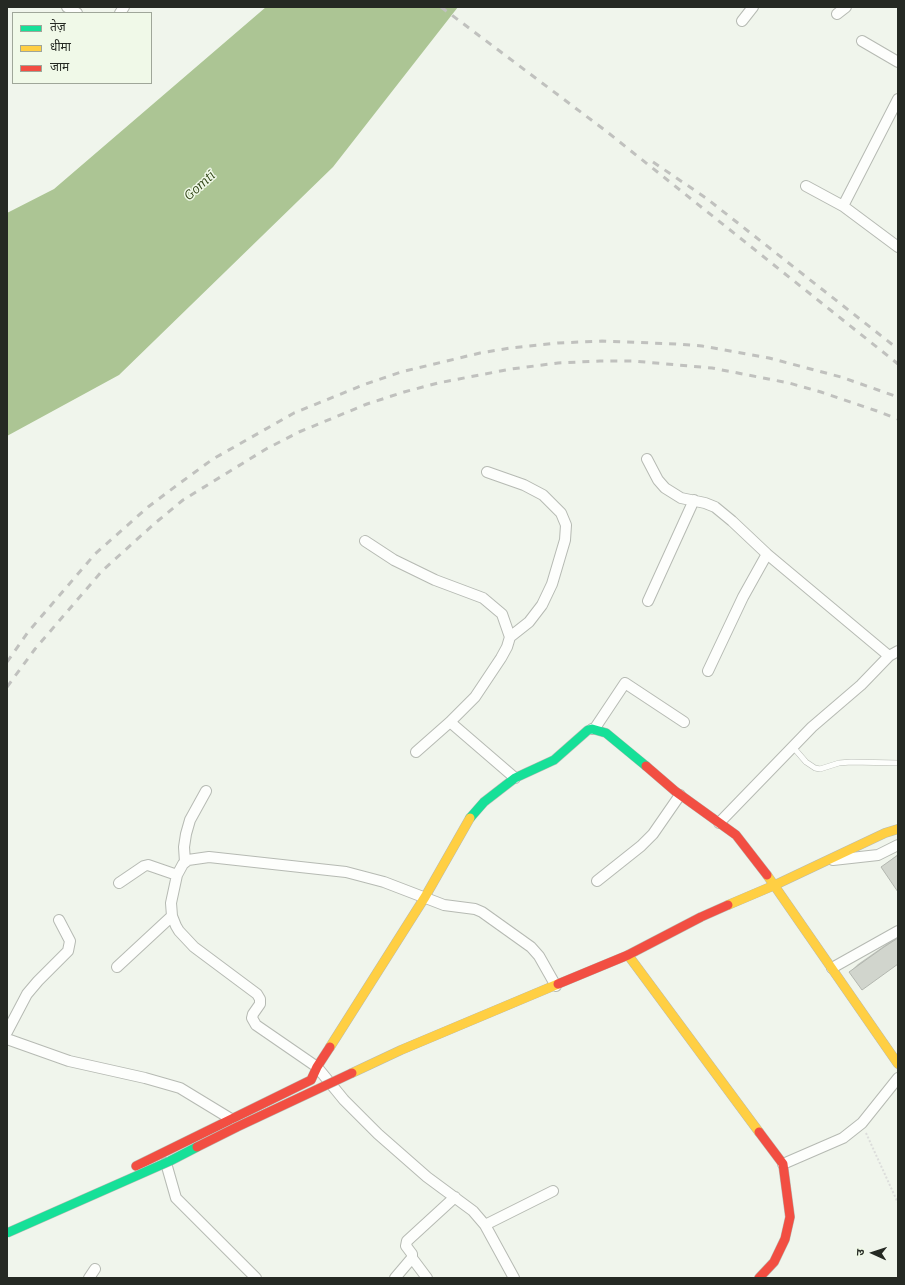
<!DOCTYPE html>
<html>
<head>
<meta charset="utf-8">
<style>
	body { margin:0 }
	#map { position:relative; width:905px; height:1285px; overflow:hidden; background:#f0f5ec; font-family:Bitter,"Noto Sans Devanagari",serif }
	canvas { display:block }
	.frame { position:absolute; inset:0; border:8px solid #252923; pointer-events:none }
	.legend { position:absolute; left:12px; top:12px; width:140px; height:72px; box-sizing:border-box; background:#f0f9e8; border:1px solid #9fa699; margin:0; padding:5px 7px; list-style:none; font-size:12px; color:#252923 }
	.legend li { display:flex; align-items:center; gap:8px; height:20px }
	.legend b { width:20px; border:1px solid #9fa699 }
	.north { position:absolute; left:853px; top:1233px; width:40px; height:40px; -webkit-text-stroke:3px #f0f9e8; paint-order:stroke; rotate:273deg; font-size:11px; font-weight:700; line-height:16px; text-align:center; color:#252923 }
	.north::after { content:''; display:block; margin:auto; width:14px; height:18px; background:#252923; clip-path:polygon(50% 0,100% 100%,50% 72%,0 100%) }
</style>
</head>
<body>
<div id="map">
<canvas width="905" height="1285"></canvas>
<div class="frame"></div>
<ul class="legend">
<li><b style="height:5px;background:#16e098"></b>तेज़</li>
<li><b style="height:5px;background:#ffcf43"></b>धीमा</li>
<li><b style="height:5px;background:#f24e42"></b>जाम</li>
</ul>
<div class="north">उ</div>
</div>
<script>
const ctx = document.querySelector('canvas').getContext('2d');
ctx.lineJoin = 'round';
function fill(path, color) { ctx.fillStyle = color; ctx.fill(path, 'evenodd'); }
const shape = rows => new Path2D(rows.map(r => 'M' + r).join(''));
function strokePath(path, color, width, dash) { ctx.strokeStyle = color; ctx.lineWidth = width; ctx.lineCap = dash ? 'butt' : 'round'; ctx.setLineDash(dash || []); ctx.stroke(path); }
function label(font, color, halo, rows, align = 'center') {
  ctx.font = font + ' Bitter,serif'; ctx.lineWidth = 3; ctx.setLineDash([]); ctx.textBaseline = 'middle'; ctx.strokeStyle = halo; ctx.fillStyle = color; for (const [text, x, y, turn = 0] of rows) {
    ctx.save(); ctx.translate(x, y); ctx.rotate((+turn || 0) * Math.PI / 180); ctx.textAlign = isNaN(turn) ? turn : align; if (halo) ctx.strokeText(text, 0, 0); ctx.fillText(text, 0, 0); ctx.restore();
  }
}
fill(shape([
	[266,7,458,7,333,167,119,375,7,436,7,213,54,189]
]), '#acc594');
fill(shape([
	[898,854,898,880,882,867],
	[898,936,898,963,850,972,858,964]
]), '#0003');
const building = shape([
	[898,855,898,892,881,867,898,855],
	[898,938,898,964,862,990,849,972,884,947,898,938]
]);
fill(building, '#d1d5cd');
strokePath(building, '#b2b6af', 1);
const lane = shape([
	[793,747,806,762,815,768,820,769,839,763,851,762,898,763]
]);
const street = shape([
	[67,7,77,13],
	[120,13,124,7],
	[837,14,846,7],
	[742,21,753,7],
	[862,41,898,62],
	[806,186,843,206,898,247],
	[843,206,898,99],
	[647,459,658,480,665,488,681,498,705,503,715,507,732,521,767,554,889,656],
	[487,472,524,485,543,495,561,513,566,525,565,540,552,584,542,605,529,622,510,637],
	[365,541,394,560,435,580,483,598,502,614,510,637,507,647,501,658,475,697,450,722,416,752],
	[648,601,694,500],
	[708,671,743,597,767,554],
	[450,722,515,778],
	[592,729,595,728,625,683,684,722],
	[719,823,812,727,861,685,889,656,898,651],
	[833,860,878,855,898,845],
	[185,862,184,847,186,834,190,820,206,791],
	[597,881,641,846,653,834,680,795],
	[119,883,144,866,148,865,177,875],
	[117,967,172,916],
	[832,968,898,931],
	[7,1032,27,994,38,981,68,951,70,941,59,920],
	[7,1039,69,1061,145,1078,180,1088,231,1119],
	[166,1163,176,1198,256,1278],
	[783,1164,843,1138,862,1123,898,1078],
	[485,1225,553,1191],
	[412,1258,427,1278],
	[89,1278,95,1269],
	[395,1278,412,1258,412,1254,406,1246,407,1241,455,1197],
	[514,1278,485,1225,473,1211,427,1177,378,1134,344,1100,317,1067,256,1025,252,1018,253,1014,260,1004,260,999,257,994,194,947,179,931,176,926,172,916,171,903,177,875,183,864,188,860,209,857,346,872,384,882,444,905,475,909,482,912,531,947,539,956,556,986]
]);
const fast = shape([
	[470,818,484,802,515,778,554,760,588,730,592,729,606,733,646,766]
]);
const slow = shape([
	[767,875,898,1064],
	[728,905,775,885,885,833,898,829],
	[628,955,759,1132],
	[330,1047,425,897,470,818],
	[352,1073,401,1050,558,984]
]);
const jam = shape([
	[646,766,675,791,736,835,767,875],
	[558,984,628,955,701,917,728,905],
	[136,1166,311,1080,317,1067,330,1047],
	[759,1278,774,1262,785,1239,790,1217,783,1164,759,1132]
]);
strokePath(lane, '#b6bab3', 6);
strokePath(street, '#b6bab3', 12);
strokePath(fast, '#b6bab3', 10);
strokePath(slow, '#b6bab3', 10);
strokePath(jam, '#b6bab3', 10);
strokePath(shape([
	[866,1133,898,1203]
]), '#dcdddb', 2, [2, 2]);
strokePath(lane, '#fdfefc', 5);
strokePath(street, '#fdfefc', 10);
strokePath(fast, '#16e098', 9);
strokePath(slow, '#ffcf43', 9);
strokePath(jam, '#f24e42', 9);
strokePath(shape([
	[441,7,606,131,898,364],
	[653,162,706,198,898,349],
	[7,662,28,632,95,554,148,507,180,483,213,459,294,413,363,385,401,372,480,353,510,348,558,343,602,341,676,344,702,346,769,358,841,377,898,397],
	[7,687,35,649,102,571,154,524,183,500,266,449,299,432,367,404,404,392,438,383,511,369,558,363,600,361,634,361,712,368,789,383,821,392,877,411,898,419]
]), '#c0c1be', 3, [7, 7]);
const fastBridge = shape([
	[7,1233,170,1161,197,1147]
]);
const jamBridge = shape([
	[197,1147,237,1127,352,1073]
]);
strokePath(fastBridge, '#b6bab3', 10, []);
strokePath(jamBridge, '#b6bab3', 10, []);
strokePath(fastBridge, '#16e098', 9);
strokePath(jamBridge, '#f24e42', 9);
label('italic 13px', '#314617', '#f0f9e8', [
	["Gomtī",200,186,-42]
]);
</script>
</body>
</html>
